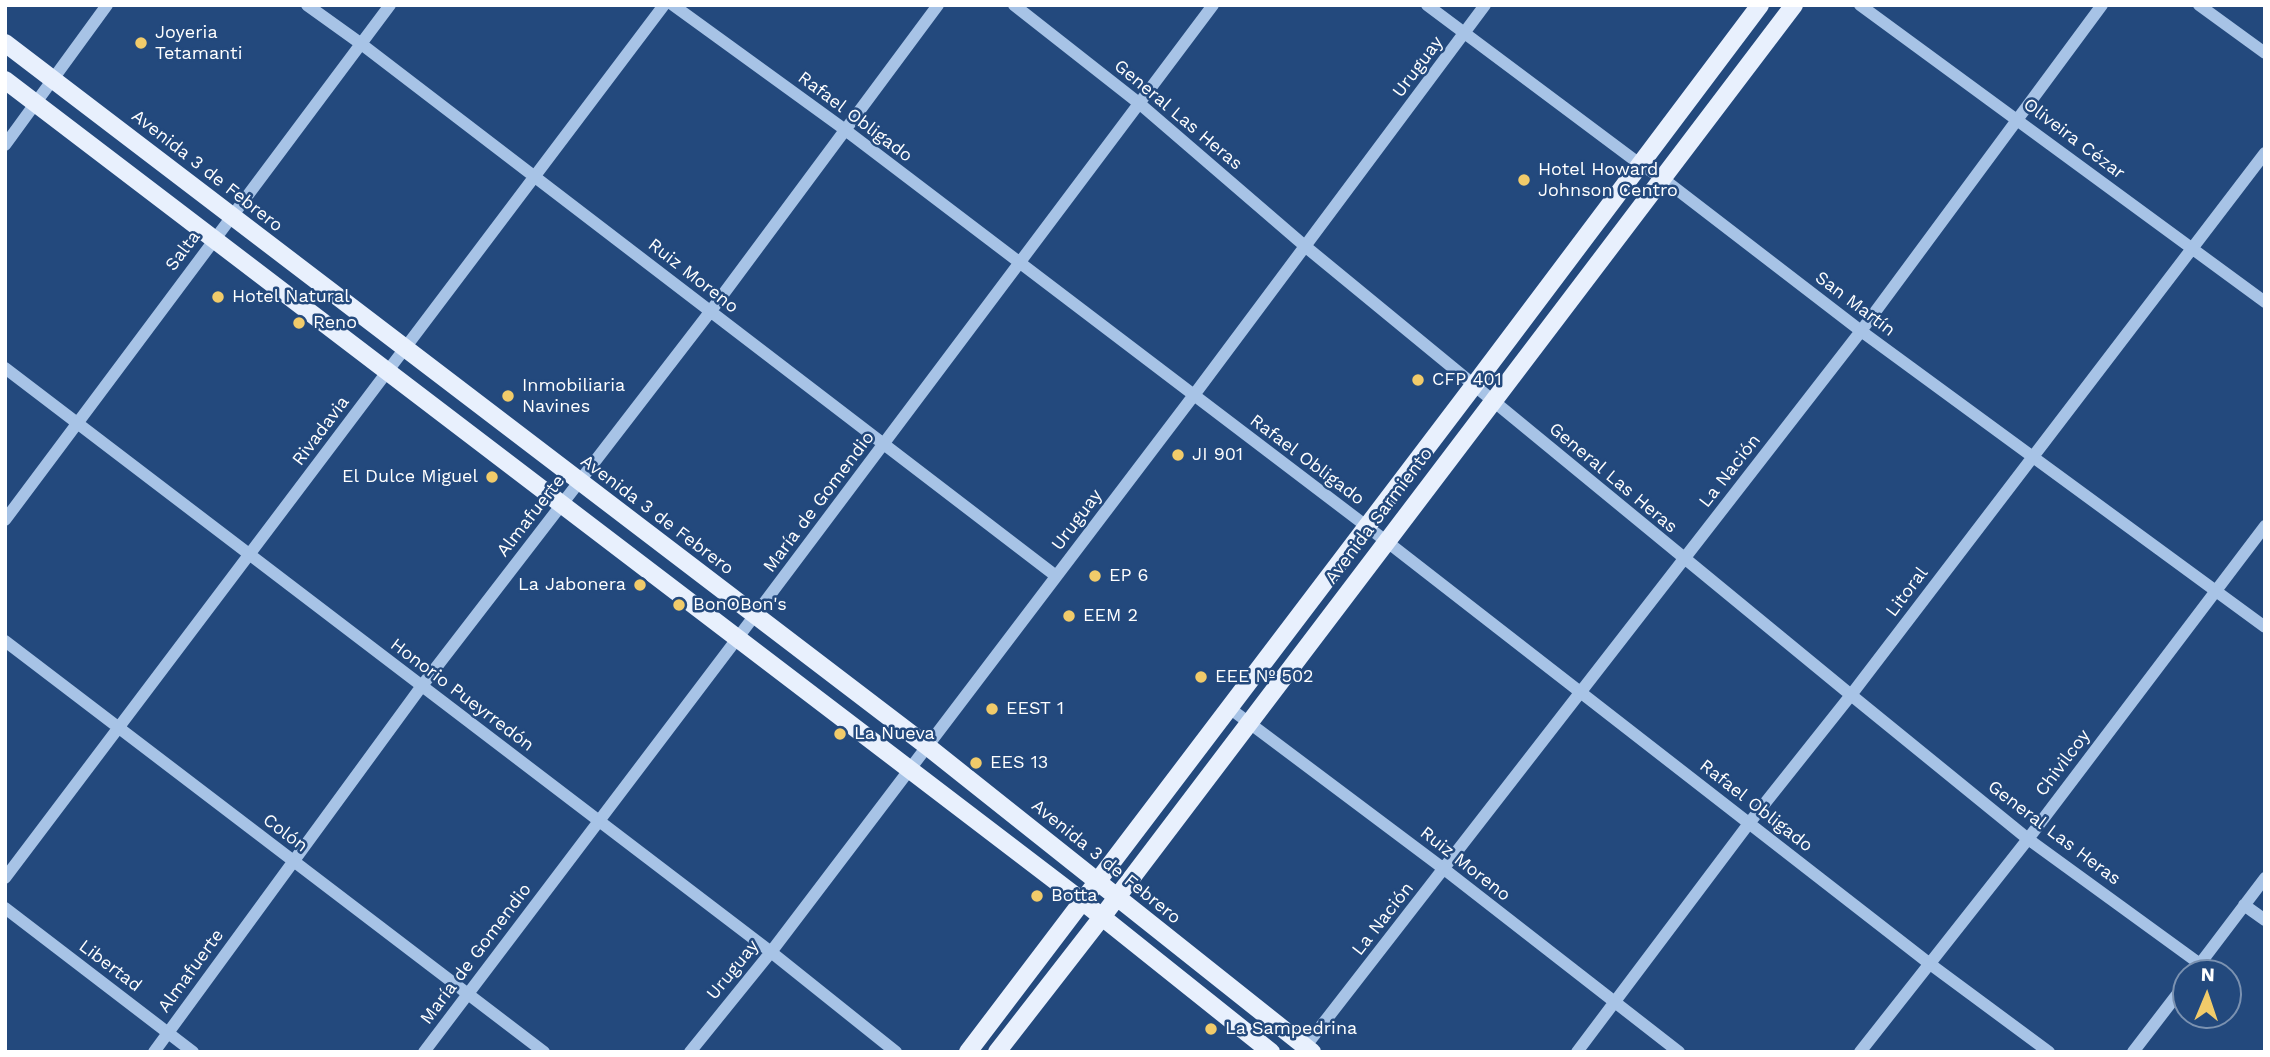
<!DOCTYPE html>
<html>
<head>
<meta charset="utf-8">
<style>
	body { margin:0 }
	#map { position:relative; width:2270px; height:1057px; overflow:hidden; background:#23497d; font-family:"Work Sans",sans-serif }
	canvas { display:block }
	.frame { position:absolute; inset:0; border:7px solid #fff; pointer-events:none }
	.north { position:absolute; left:2172px; top:959px; width:70px; height:70px; box-sizing:border-box; background:#23497d; border:2px solid #7b92b1; border-radius:50%; rotate:2deg; font-size:19px; font-weight:700; line-height:28px; text-align:center; color:#fff }
	.north::after { content:''; display:block; margin:auto; width:24px; height:32px; background:#f1cb6a; clip-path:polygon(50% 0,100% 100%,50% 72%,0 100%) }
</style>
</head>
<body>
<div id="map">
<canvas width="2270" height="1057"></canvas>
<div class="frame"></div>
<div class="north">N</div>
</div>
<script>
const ctx = document.querySelector('canvas').getContext('2d');
ctx.lineJoin = 'round';
const shape = rows => new Path2D(rows.map(r => 'M' + r).join(''));
function strokePath(path, color, width, dash) { ctx.strokeStyle = color; ctx.lineWidth = width; ctx.lineCap = dash ? 'butt' : 'round'; ctx.setLineDash(dash || []); ctx.stroke(path); }
function label(font, color, halo, rows, align = 'center') {
  ctx.font = font + ' "Work Sans",sans-serif'; ctx.lineWidth = 5; ctx.setLineDash([]); ctx.textBaseline = 'middle'; ctx.strokeStyle = halo; ctx.fillStyle = color; for (const [text, x, y, turn = 0] of rows) {
    ctx.save(); ctx.translate(x, y); ctx.rotate((+turn || 0) * Math.PI / 180); ctx.textAlign = isNaN(turn) ? turn : align; if (halo) ctx.strokeText(text, 0, 0); ctx.fillText(text, 0, 0); ctx.restore();
  }
}
strokePath(shape([
	[307,5,360,43,1056,576],
	[673,5,844,129,1386,541,1930,964,2049,1052],
	[1014,5,1140,104,1306,247,1851,695,2028,839,2200,964],
	[1427,5,1641,165,1662,178,1861,331,2265,627],
	[1860,5,2265,302],
	[2199,5,2265,53],
	[5,145,107,5],
	[5,368,771,952,896,1052],
	[5,520,390,5],
	[5,641,544,1052],
	[1228,707,1444,869,1679,1052],
	[5,878,664,5],
	[2244,905,2265,920],
	[5,908,193,1052],
	[2193,973,2265,878],
	[154,1052,421,687,710,312,938,5],
	[424,1052,755,615,1213,5],
	[690,1052,771,952,1194,395,1485,5],
	[1301,1052,1861,331,2102,5],
	[1577,1052,1750,822,1851,695,2265,153],
	[1860,1052,2028,839,2265,526],
	[2133,1052,2186,983]
]), '#a7c3e6', 12);
strokePath(shape([
	[5,43,927,746,1312,1052],
	[5,80,909,769,1082,901,1271,1052],
	[968,1052,1475,384,1760,5],
	[997,1052,1102,917,1794,5]
]), '#e8f0fd', 18);
for (const [x, y, r, color] of [
	[141,43,7,"#f1cb6a"],
	[1524,180,7,"#f1cb6a"],
	[218,297,7,"#f1cb6a"],
	[299,323,7,"#f1cb6a"],
	[1418,380,7,"#f1cb6a"],
	[508,396,7,"#f1cb6a"],
	[1178,455,7,"#f1cb6a"],
	[492,477,7,"#f1cb6a"],
	[1095,576,7,"#f1cb6a"],
	[640,585,7,"#f1cb6a"],
	[679,605,7,"#f1cb6a"],
	[1069,616,7,"#f1cb6a"],
	[1201,677,7,"#f1cb6a"],
	[992,709,7,"#f1cb6a"],
	[840,734,7,"#f1cb6a"],
	[976,763,7,"#f1cb6a"],
	[1037,896,7,"#f1cb6a"],
	[1211,1029,7,"#f1cb6a"]
]) { const dot = new Path2D(); dot.arc(x, y, r, 0, 2 * Math.PI); ctx.fillStyle = color; ctx.fill(dot); strokePath(dot, '#23497d', 2.5); }
label('18px', '#fff', '#23497d', [
	["Joyeria",155,33],
	["Tetamanti",155,54],
	["Hotel Howard",1538,170],
	["Johnson Centro",1538,191],
	["Hotel Natural",232,297],
	["Reno",313,323],
	["CFP 401",1432,380],
	["Inmobiliaria",522,386],
	["Navines",522,407],
	["JI 901",1192,455],
	["El Dulce Miguel",478,477,"right"],
	["EP 6",1109,576],
	["La Jabonera",626,585,"right"],
	["BonOBon's",693,605],
	["EEM 2",1083,616],
	["EEE Nº 502",1215,677],
	["EEST 1",1006,709],
	["La Nueva",854,734],
	["EES 13",990,763],
	["Botta",1051,896],
	["La Sampedrina",1225,1029]
], 'left');
label('18px', '#fff', '#23497d', [
	["Uruguay",1418,67,-53],
	["General Las Heras",1178,115,40],
	["Rafael Obligado",855,117,37],
	["Oliveira Cézar",2074,139,37],
	["Avenida 3 de Febrero",207,171,38],
	["Salta",183,251,-53],
	["Ruiz Moreno",693,276,38],
	["San Martín",1855,304,37],
	["Rivadavia",321,431,-53],
	["Rafael Obligado",1307,460,37],
	["La Nación",1730,471,-52],
	["General Las Heras",1613,478,40],
	["María de Gomendio",819,502,-53],
	["Avenida 3 de Febrero",657,515,37],
	["Almafuerte",531,516,-52],
	["Avenida Sarmiento",1379,516,-53],
	["Uruguay",1077,520,-53],
	["Litoral",1907,592,-53],
	["Honorio Pueyrredón",462,695,37],
	["Chivilcoy",2063,763,-53],
	["Rafael Obligado",1756,806,38],
	["Colón",285,833,37],
	["General Las Heras",2054,833,37],
	["Avenida 3 de Febrero",1106,862,39],
	["Ruiz Moreno",1465,864,38],
	["La Nación",1383,919,-52],
	["María de Gomendio",476,954,-53],
	["Libertad",110,966,37],
	["Uruguay",733,970,-51],
	["Almafuerte",191,971,-54]
]);
</script>
</body>
</html>
